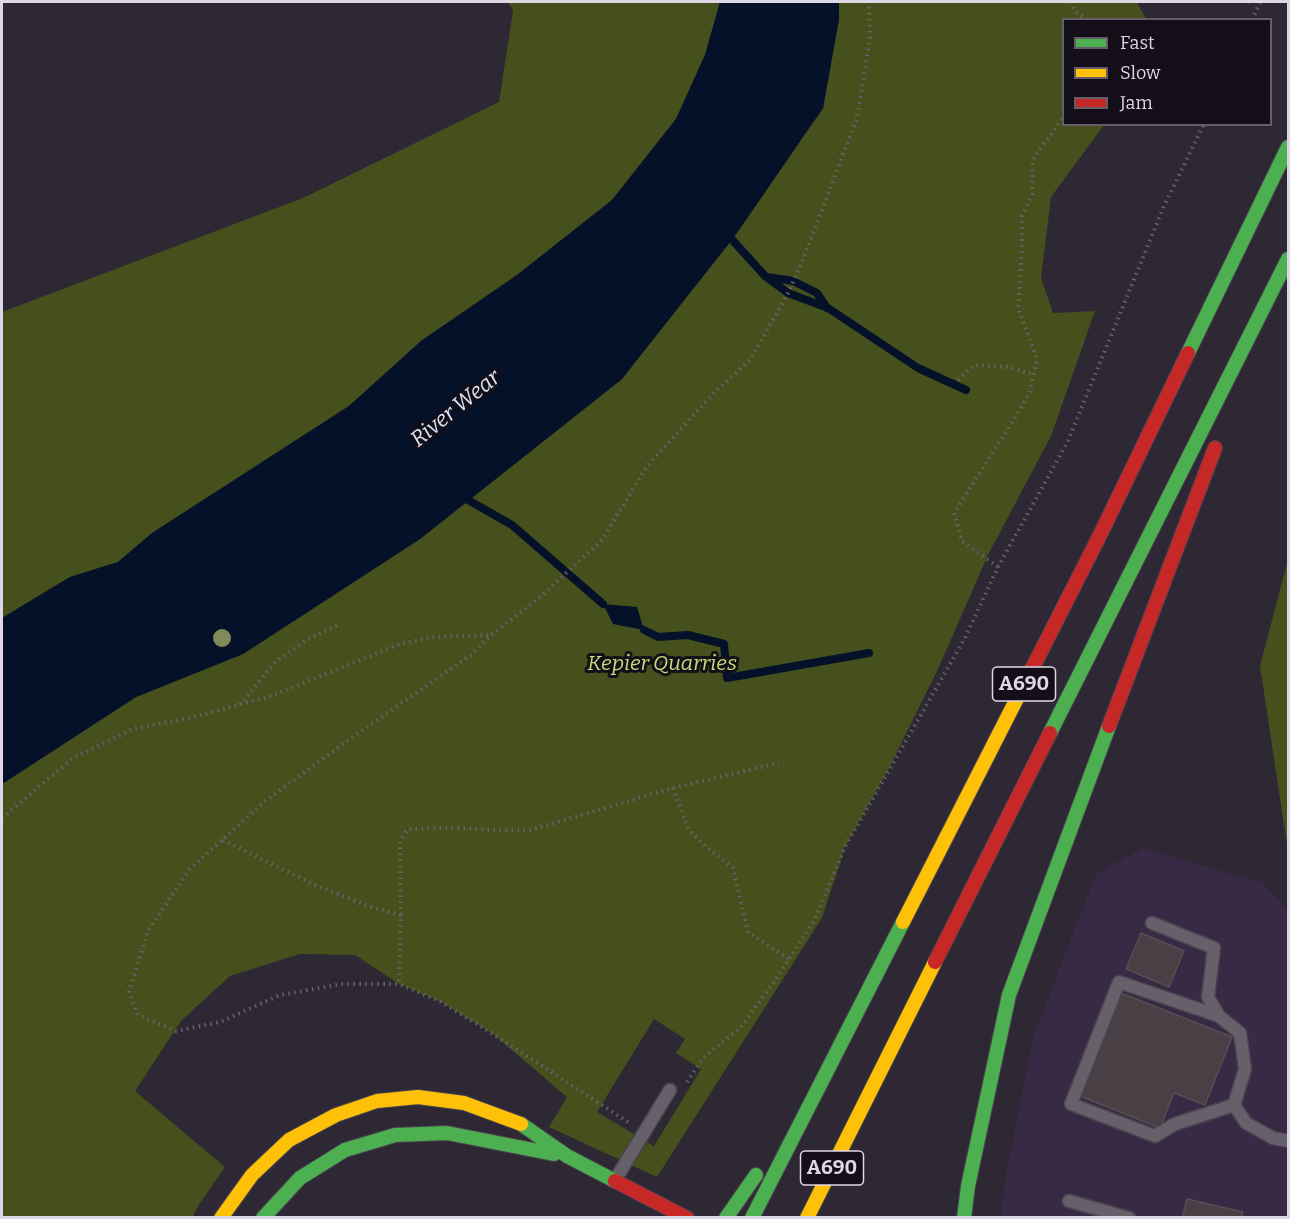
<!DOCTYPE html>
<html>
<head>
<meta charset="utf-8">
<style>
	body { margin:0 }
	#map { position:relative; width:1290px; height:1219px; overflow:hidden; background:#2e2734; font-family:Bitter,serif }
	canvas { display:block }
	.frame { position:absolute; inset:0; border:3px solid #ded7e6; pointer-events:none }
	.legend { position:absolute; left:1062px; top:18px; width:210px; height:108px; box-sizing:border-box; background:#140e18; border:2px solid #655e6a; margin:0; padding:8px 10px; list-style:none; font-size:18px; color:#ded7e6 }
	.legend li { display:flex; align-items:center; gap:12px; height:30px }
	.legend b { width:30px; border:2px solid #655e6a }
</style>
</head>
<body>
<div id="map">
<canvas width="1290" height="1219"></canvas>
<div class="frame"></div>
<ul class="legend">
<li><b style="height:8px;background:#4caf50"></b>Fast</li>
<li><b style="height:8px;background:#ffc107"></b>Slow</li>
<li><b style="height:8px;background:#c62828"></b>Jam</li>
</ul>
</div>
<script>
const ctx = document.querySelector('canvas').getContext('2d');
ctx.lineJoin = 'round';
function fill(path, color) { ctx.fillStyle = color; ctx.fill(path, 'evenodd'); }
const shape = rows => new Path2D(rows.map(r => 'M' + r).join(''));
function strokePath(path, color, width, dash) { ctx.strokeStyle = color; ctx.lineWidth = width; ctx.lineCap = dash ? 'butt' : 'round'; ctx.setLineDash(dash || []); ctx.stroke(path); }
function label(font, color, halo, rows, align = 'center') {
  ctx.font = font + ' Bitter,serif'; ctx.lineWidth = 6; ctx.setLineDash([]); ctx.textBaseline = 'middle'; ctx.strokeStyle = halo; ctx.fillStyle = color; for (const [text, x, y, turn = 0] of rows) {
    ctx.save(); ctx.translate(x, y); ctx.rotate((+turn || 0) * Math.PI / 180); ctx.textAlign = isNaN(turn) ? turn : align; if (halo) ctx.strokeText(text, 0, 0); ctx.fillText(text, 0, 0); ctx.restore();
  }
}
fill(shape([
	[1143,848,1263,883,1288,911,1288,1217,1000,1218,1007,1169,1033,1038,1096,874]
]), '#382a44');
fill(shape([
	[508,2,720,2,705,55,676,119,612,200,517,275,421,341,349,406,152,533,118,562,70,577,2,618,2,312,303,198,499,102,513,10],
	[839,2,1137,2,1146,19,1064,20,1064,124,1104,125,1051,197,1041,278,1053,313,1095,311,1051,436,988,555,938,669,889,768,845,847,822,918,657,1177,549,1127,567,1097,493,1034,441,1002,399,984,355,955,300,954,230,976,181,1021,135,1091,225,1167,198,1206,193,1217,2,1217,2,784,136,697,243,654,420,539,622,379,823,109,839,19],
	[654,1019,685,1039,676,1053,701,1069,654,1146,597,1112],
	[1288,559,1288,851,1260,666]
]), '#45501d');
fill(shape([
	[720,2,839,2,839,19,823,108,735,236,622,379,420,539,243,654,136,697,2,784,2,618,70,577,118,562,152,533,349,406,421,341,517,275,612,200,676,119,705,55],
	[603,604,637,607,644,630,613,624]
]), '#041129');
strokePath(shape([
	[726,233,765,276,788,293,828,308,918,368,966,390],
	[767,277,793,281,817,293,827,308],
	[461,496,512,525,603,604],
	[644,630,658,637,688,635,724,644,727,678,869,653]
]), '#041129', 8);
const building = shape([
	[1141,933,1184,951,1169,987,1126,969,1141,933],
	[1121,993,1232,1037,1205,1105,1174,1093,1160,1128,1080,1096,1121,993],
	[1187,1199,1243,1212,1241,1218,1182,1218,1187,1199]
]);
fill(building, '#494046');
strokePath(building, '#574d53', 1.5);
const lane = shape([
	[1152,923,1214,948,1208,997,1219,1016,1240,1033,1245,1069,1234,1105,1175,1124,1155,1136,1071,1104,1119,982,1219,1016],
	[1234,1105,1246,1123,1273,1138,1288,1141],
	[615,1180,670,1090],
	[1069,1201,1129,1218]
]);
const fast = shape([
	[1188,353,1288,147],
	[1050,733,1288,259],
	[521,1124,567,1156,615,1181],
	[263,1218,300,1178,345,1150,395,1135,447,1133,554,1154],
	[726,1218,756,1175],
	[752,1218,903,922],
	[964,1218,968,1186,1009,995,1109,726]
]);
const slow = shape([
	[903,922,1032,669],
	[221,1218,252,1175,289,1140,336,1115,377,1101,418,1097,464,1103,521,1124],
	[807,1218,935,962]
]);
const jam = shape([
	[1032,669,1101,533,1188,353],
	[1109,726,1215,448],
	[935,962,1050,733],
	[615,1181,687,1218]
]);
strokePath(lane, '#4a444f', 15);
strokePath(fast, '#4a444f', 16);
strokePath(slow, '#4a444f', 16);
strokePath(jam, '#4a444f', 16);
strokePath(shape([
	[1070,2,1075,11,1088,20],
	[1252,20,1260,2],
	[958,380,974,365,1007,367,1033,374],
	[998,567,962,541,954,513,1017,415,1030,391,1037,359,1018,308,1022,249,1022,216,1032,194,1033,159,1064,116],
	[240,705,276,661,308,639,340,624],
	[673,788,689,830,706,847,733,868,748,932,789,959],
	[2,818,73,758,133,729,194,717,271,696,400,644,435,637,490,635],
	[223,840,315,885,368,906,401,915,399,984],
	[401,915,400,841,408,829,453,828,527,831,673,788,779,763],
	[687,1082,703,1058,740,1028,774,982,815,919,845,847,965,638,998,567,1068,441,1164,206,1204,124],
	[628,1122,493,1034,441,1002,399,984,341,984,280,995,220,1022,176,1031,138,1015,129,992,148,931,190,869,264,802,343,744,472,654,491,635,537,600,602,540,647,466,714,393,751,359,788,293,804,257,857,118,870,38,869,2]
]), '#68626c', 4, [1.5, 4.5]);
strokePath(lane, '#65606a', 12);
strokePath(fast, '#4caf50', 14);
strokePath(slow, '#ffc107', 14);
strokePath(jam, '#c62828', 14);
ctx.fillStyle = '#808b59';
for (const [x, y] of [
	[222,638]
]) { ctx.beginPath(); ctx.arc(x, y, 9, 0, 2 * Math.PI); ctx.fill(); }
for (const [x, y, w] of [
	[1024,684,63],
	[832,1168,63]
]) { const box = new Path2D(); box.roundRect(x - w / 2, y - 17, w, 34, 4.5); ctx.fillStyle = '#140e18'; ctx.fill(box); strokePath(box, '#ded7e6', 1.5); }
label('bold 20px', '#ded7e6', null, [
	["A690",1024,684],
	["A690",832,1168]
]);
label('italic 21px', '#c4dc78', '#140e18', [
	["Kepier Quarries",662,664]
]);
label('italic 22px', '#d6e4f3', '#140e18', [
	["River Wear",456,409,-39]
]);
</script>
</body>
</html>
